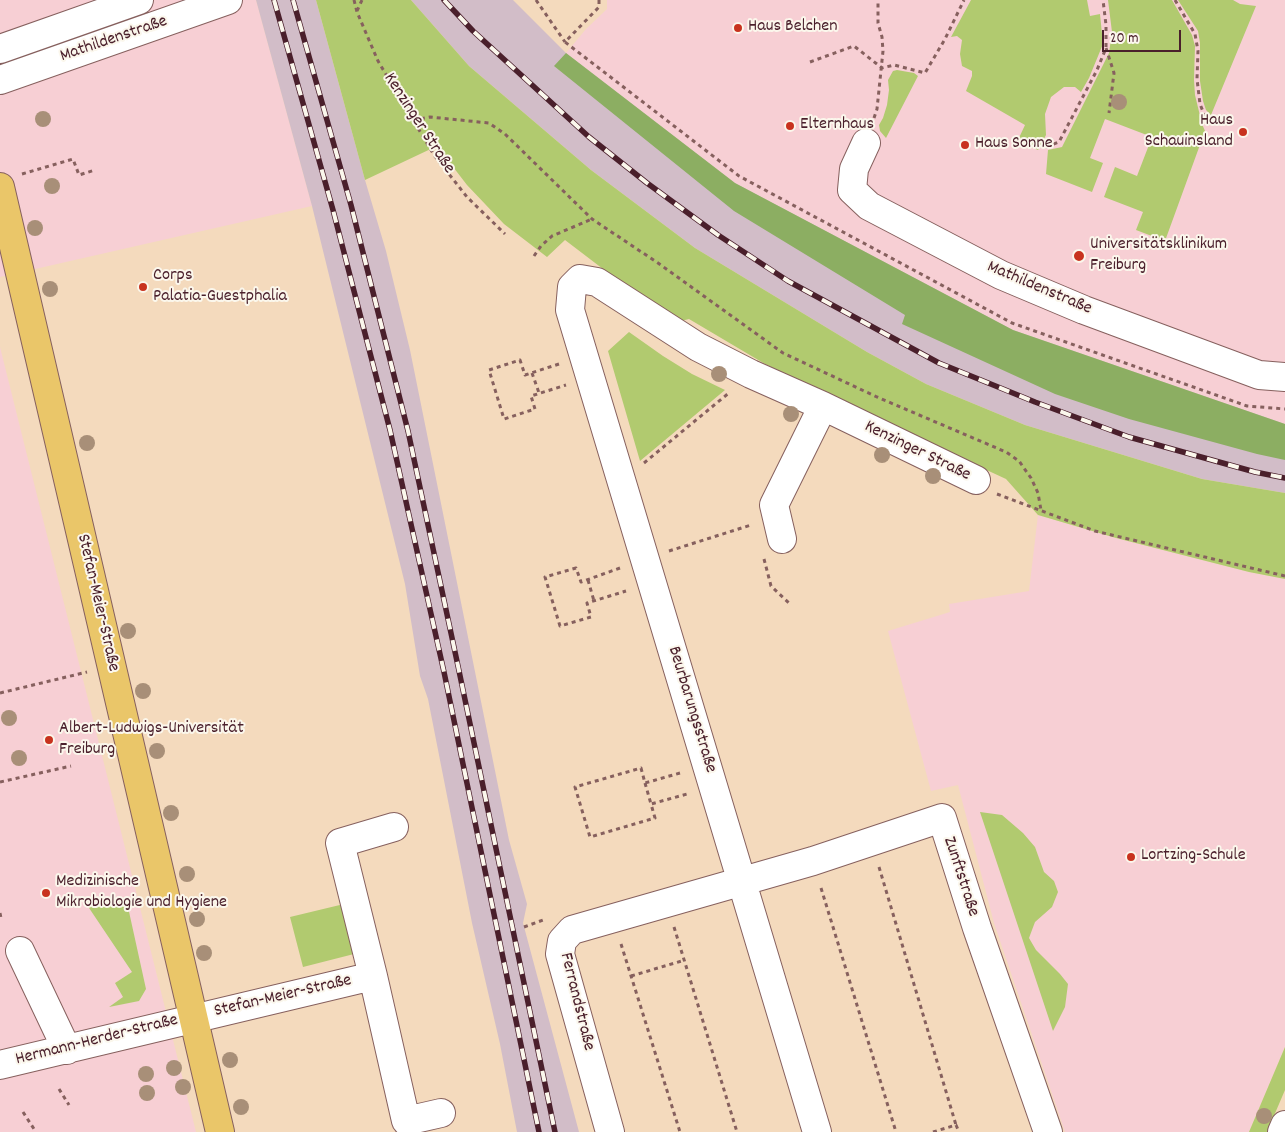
<!DOCTYPE html>
<html>
<head>
<meta charset="utf-8">
<style>
	body { margin:0 }
	#map { position:relative; width:1285px; height:1132px; overflow:hidden; background:#f4dabd; font-family:Dekko,sans-serif }
	canvas { display:block }
	.scale { position:absolute; left:1102px; top:30px; width:79px; height:22px; box-sizing:border-box; border:2px solid #4a1f2b; border-top:0; padding-left:6px; font-size:15px; line-height:18px; white-space:nowrap; color:#4a1f2b; -webkit-text-stroke:4px #fbf7ec; paint-order:stroke }
</style>
</head>
<body>
<div id="map">
<canvas width="1285" height="1132"></canvas>
<div class="scale">20 m</div>
</div>
<script>
const ctx = document.querySelector('canvas').getContext('2d');
ctx.lineJoin = 'round';
function fill(path, color) { ctx.fillStyle = color; ctx.fill(path, 'evenodd'); }
const shape = rows => new Path2D(rows.map(r => 'M' + r).join(''));
function strokePath(path, color, width, dash) { ctx.strokeStyle = color; ctx.lineWidth = width; ctx.lineCap = dash ? 'butt' : 'round'; ctx.setLineDash(dash || []); ctx.stroke(path); }
function label(font, color, halo, rows, align = 'center') {
  ctx.font = font + ' Dekko,sans-serif'; ctx.lineWidth = 4; ctx.setLineDash([]); ctx.textBaseline = 'middle'; ctx.strokeStyle = halo; ctx.fillStyle = color; for (const [text, x, y, turn = 0] of rows) {
    ctx.save(); ctx.translate(x, y); ctx.rotate((+turn || 0) * Math.PI / 180); ctx.textAlign = isNaN(turn) ? turn : align; if (halo) ctx.strokeText(text, 0, 0); ctx.fillText(text, 0, 0); ctx.restore();
  }
}
fill(shape([
	[0,0,256,0,312,206,0,277],
	[607,0,1285,0,1285,424,1013,330,735,183,566,53,586,29,607,9],
	[0,347,196,1132,0,1132],
	[1038,515,1116,538,1249,572,1285,579,1285,1047,1249,1132,1065,1132,994,923,958,785,931,791,888,631,950,612,949,604,1029,591]
]), '#f7cfd4');
fill(shape([
	[256,0,316,0,365,180,386,251,410,350,509,840,527,904,523,923,579,1132,517,1132,500,1044,472,923,428,699,420,676,405,584,312,206],
	[411,0,513,0,566,53,735,183,1013,330,1285,424,1285,493,1202,479,1025,425,926,384,867,352,695,248,591,170,469,66]
]), '#d2bdc8');
fill(shape([
	[316,0,411,0,469,66,591,170,695,248,867,352,926,384,1025,425,1202,479,1285,493,1285,579,1249,572,1116,538,1038,515,1006,479,844,404,765,364,689,319,677,322,645,301,565,240,547,257,504,224,467,185,437,146,365,180],
	[971,0,1087,0,1090,16,1100,14,1103,44,1089,78,1081,92,1075,87,1064,87,1051,97,1045,114,1046,135,1038,150,1018,140,1025,125,966,91,972,76,972,71,962,66,960,54,962,40,957,36,951,37],
	[1108,0,1172,0,1192,35,1195,46,1194,80,1195,95,1202,124,1205,131,1165,241,1136,230,1143,212,1104,197,1115,167,1137,176,1152,137,1105,119,1090,158,1103,163,1092,192,1046,174,1048,150,1062,147,1109,53,1112,32],
	[1178,0,1233,0,1240,4,1256,6,1211,115,1206,110,1203,101,1200,81,1200,43,1198,31],
	[897,70,914,73,918,76,886,138,880,131,879,125,883,118,887,105,889,90,888,80,893,71],
	[629,332,663,356,692,374,725,390,640,461,608,351],
	[980,812,1002,815,1023,833,1035,847,1044,872,1054,881,1058,892,1052,907,1035,922,1029,938,1036,950,1060,974,1068,984,1065,1007,1053,1031],
	[126,898,146,989,139,1001,109,1007,123,997,115,983,132,972,83,899,92,899,99,902,108,903],
	[344,904,354,954,303,967,290,917],
	[1285,1047,1285,1090,1267,1132,1249,1132]
]), '#b1ca6f');
fill(shape([
	[566,53,735,183,1013,330,1285,424,1285,460,1257,454,1129,419,1055,394,902,324,905,315,734,211,554,66]
]), '#8cae62');
const minor = shape([
	[0,49,139,0],
	[0,80,228,0],
	[866,143,854,169,852,190,869,206,1001,275,1084,310,1259,375,1285,377],
	[782,539,774,505,823,406],
	[394,827,340,843,373,976,406,1121,441,1113],
	[20,951,67,1050],
	[0,1065,373,976],
	[610,1132,560,954,562,941,572,930,813,861,942,818,977,928,1048,1132],
	[817,1132,570,310,572,287,580,279,597,282,698,347,751,374,823,406,976,480],
	[1282,1132,1285,1125]
]);
const major = shape([
	[0,187,220,1132]
]);
strokePath(minor, '#86605e', 30);
strokePath(major, '#86605e', 30);
strokePath(shape([
	[354,0,357,12,378,61,434,155,467,197,505,234],
	[536,0,565,42],
	[599,0,599,7,565,42,739,176,1012,323,1247,406,1285,409],
	[1175,0,1195,34,1198,51,1197,79,1200,104,1208,124],
	[357,11,362,0],
	[1106,48,1114,73,1109,113],
	[810,62,854,46,882,68,894,65,925,73,945,39,964,0],
	[874,118,877,109,883,51,882,37,878,23,878,0],
	[413,120,430,117,489,123,505,134,592,219,658,263,783,353,877,397,1006,452,1019,461,1031,478,1038,493,1041,510],
	[1046,147,1059,142,1097,70,1106,48,1106,25,1103,0],
	[22,174,73,159,79,175,95,170],
	[534,256,541,246,552,236,592,219],
	[559,364,525,375,520,360,489,370,504,419,535,409,531,396,566,385],
	[532,373,539,393],
	[644,463,730,392],
	[997,494,1095,531,1285,576],
	[669,551,751,525],
	[764,559,771,586,789,603],
	[620,568,581,582,576,568,545,577,560,626,591,617,587,603,626,591],
	[588,580,594,601],
	[0,693,87,672],
	[680,773,645,783,641,768,575,787,590,837,655,818,651,804,687,794],
	[0,782,71,766],
	[645,783,651,804],
	[879,867,956,1125],
	[821,888,896,1132],
	[0,913,1,918],
	[524,927,543,920],
	[674,927,737,1132],
	[621,944,680,1132],
	[631,976,685,960],
	[59,1089,69,1105],
	[23,1112,34,1129],
	[933,1132,956,1125,959,1132]
]), '#86605e', 3, [4, 4]);
strokePath(minor, '#fff', 28);
strokePath(major, '#eac669', 28);
const rail = shape([
	[274,0,333,210,390,430,444,672,539,1132],
	[293,0,351,205,408,431,458,666,555,1132],
	[444,0,473,31,589,137,647,183,718,235,788,281,939,363,1035,402,1129,437,1255,472,1285,478]
]);
strokePath(rail, '#4a1f2b', 5.5);
strokePath(rail, '#fbf7ec', 4, [11]);
ctx.fillStyle = '#a88f78';
for (const [x, y] of [
	[1119,102],
	[43,119],
	[52,186],
	[35,228],
	[50,289],
	[719,374],
	[791,414],
	[87,443],
	[882,455],
	[933,476],
	[128,631],
	[143,691],
	[9,718],
	[157,751],
	[19,758],
	[171,813],
	[187,874],
	[197,919],
	[204,953],
	[230,1060],
	[174,1068],
	[146,1074],
	[183,1087],
	[147,1093],
	[241,1107],
	[1264,1116]
]) { ctx.beginPath(); ctx.arc(x, y, 8, 0, 2 * Math.PI); ctx.fill(); }
for (const [x, y, r, color] of [
	[738,28,5,"#c8321e"],
	[790,126,5,"#c8321e"],
	[1243,132,5,"#c8321e"],
	[965,145,5,"#c8321e"],
	[1079,256,6,"#c8321e"],
	[143,287,5,"#c8321e"],
	[49,740,5,"#c8321e"],
	[1131,857,5,"#c8321e"],
	[46,893,5,"#c8321e"]
]) { const dot = new Path2D(); dot.arc(x, y, r, 0, 2 * Math.PI); ctx.fillStyle = color; ctx.fill(dot); strokePath(dot, '#fbf7ec', 2); }
label('18px', '#4a1f2b', '#fbf7ec', [
	["Haus Belchen",748,28],
	["Haus",1233,122,"right"],
	["Schauinsland",1233,143,"right"],
	["Elternhaus",800,126],
	["Haus Sonne",975,145],
	["Universitätsklinikum",1090,246],
	["Freiburg",1090,267],
	["Corps",153,277],
	["Palatia-Guestphalia",153,298],
	["Albert-Ludwigs-Universität",59,730],
	["Freiburg",59,751],
	["Lortzing-Schule",1141,857],
	["Medizinische",56,883],
	["Mikrobiologie und Hygiene",56,904]
], 'left');
label('18px', '#4a1f2b', '#fbf7ec', [
	["Mathildenstraße",114,40,-19],
	["Kenzinger Straße",418,124,57],
	["Mathildenstraße",1039,289,23],
	["Kenzinger Straße",917,452,26],
	["Stefan-Meier-Straße",97,603,77],
	["Beurbarungsstraße",691,710,73],
	["Zunftstraße",960,877,72],
	["Stefan-Meier-Straße",283,997,-13],
	["Ferrandstraße",576,1002,76],
	["Hermann-Herder-Straße",97,1041,-14]
]);
</script>
</body>
</html>
